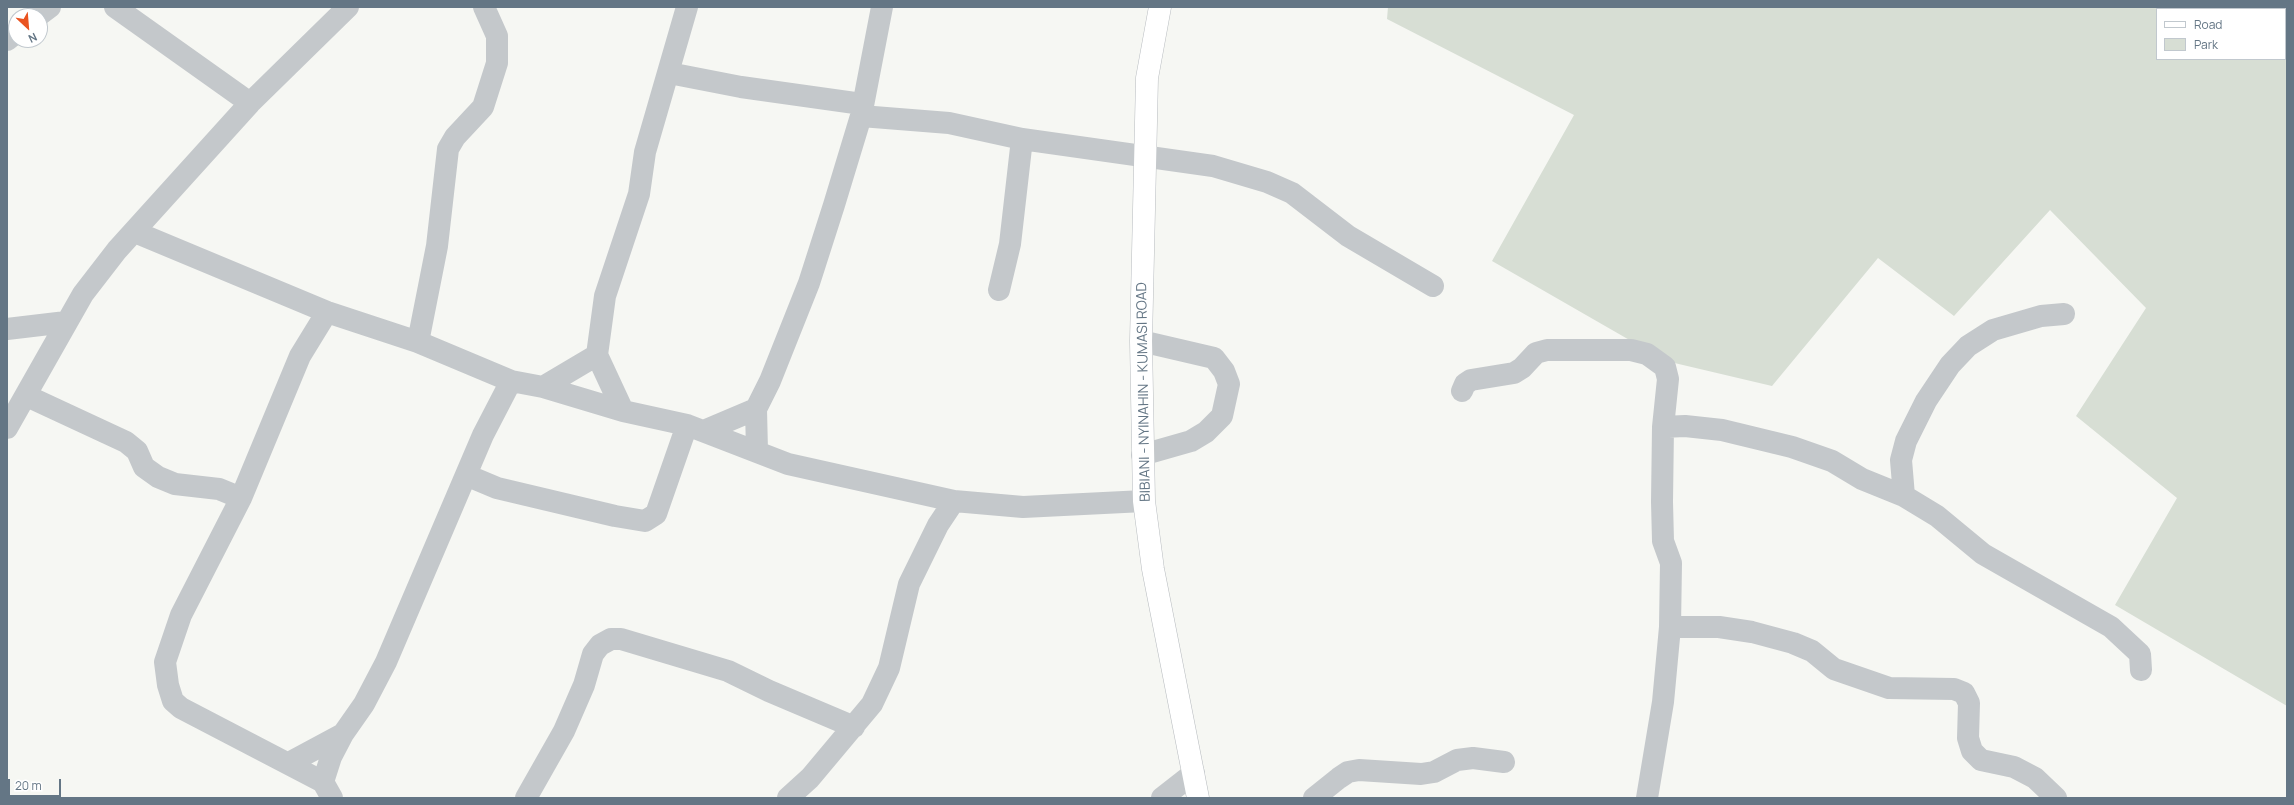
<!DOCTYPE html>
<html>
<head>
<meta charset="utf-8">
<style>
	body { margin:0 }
	#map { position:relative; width:2294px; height:805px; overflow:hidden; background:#f6f7f3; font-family:Manrope,sans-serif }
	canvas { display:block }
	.frame { position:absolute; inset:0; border:8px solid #647685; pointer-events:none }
	.legend { position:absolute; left:2156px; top:8px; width:130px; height:52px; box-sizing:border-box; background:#fff; border:1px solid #c1c8ce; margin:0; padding:5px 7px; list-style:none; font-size:12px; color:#647685 }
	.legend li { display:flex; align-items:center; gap:8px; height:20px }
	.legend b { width:20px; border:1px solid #c1c8ce }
	.north { position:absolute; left:8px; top:8px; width:40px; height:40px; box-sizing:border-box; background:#fff; border:1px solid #c1c8ce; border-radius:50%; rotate:154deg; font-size:11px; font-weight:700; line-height:16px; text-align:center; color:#647685 }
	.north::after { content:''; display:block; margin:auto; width:14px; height:18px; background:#ea5320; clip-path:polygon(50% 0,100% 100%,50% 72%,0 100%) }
	.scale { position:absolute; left:8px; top:779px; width:53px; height:18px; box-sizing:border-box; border:2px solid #647685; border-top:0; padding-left:5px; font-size:12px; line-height:14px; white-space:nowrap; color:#647685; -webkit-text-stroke:3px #fff; paint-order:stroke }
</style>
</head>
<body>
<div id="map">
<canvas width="2294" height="805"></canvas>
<div class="frame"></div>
<ul class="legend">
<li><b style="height:5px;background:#fff"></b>Road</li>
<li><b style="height:11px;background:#d7ded4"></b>Park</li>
</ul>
<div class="north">N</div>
<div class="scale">20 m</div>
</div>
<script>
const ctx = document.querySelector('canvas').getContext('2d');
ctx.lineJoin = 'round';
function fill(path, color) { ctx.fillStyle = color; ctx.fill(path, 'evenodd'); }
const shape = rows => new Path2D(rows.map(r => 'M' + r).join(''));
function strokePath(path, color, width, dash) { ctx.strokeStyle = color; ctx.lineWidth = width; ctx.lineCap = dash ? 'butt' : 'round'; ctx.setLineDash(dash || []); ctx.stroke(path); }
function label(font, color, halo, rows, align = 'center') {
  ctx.font = font + ' Manrope,sans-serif'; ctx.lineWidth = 4; ctx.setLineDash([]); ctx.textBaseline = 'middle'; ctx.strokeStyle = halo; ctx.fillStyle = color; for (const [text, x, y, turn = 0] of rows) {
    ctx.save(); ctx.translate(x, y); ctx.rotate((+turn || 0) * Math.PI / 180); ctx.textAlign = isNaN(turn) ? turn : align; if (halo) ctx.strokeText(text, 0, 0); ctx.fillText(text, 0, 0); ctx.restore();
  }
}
fill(shape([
	[1388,7,2287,7,2287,706,2115,605,2177,498,2076,416,2146,308,2050,210,1954,316,1878,258,1772,386,1666,361,1492,261,1574,115,1387,19],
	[2157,9,2285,9,2285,59,2157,59]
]), '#d7ded4');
const major = shape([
	[1160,7,1147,78,1141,341,1144,501,1153,569,1198,798]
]);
strokePath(major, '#b7bbbf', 23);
strokePath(shape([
	[115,7,250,103],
	[38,16,50,7],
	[7,40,16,33],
	[669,73,741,87,862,104],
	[861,116,949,123,1022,139,1213,166,1267,182,1292,193,1348,236,1433,286],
	[135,232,327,312,418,342,511,381,543,387,623,411,687,425,788,464,954,501,1023,507,1144,501],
	[999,290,1010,244,1022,139],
	[327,312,300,356,241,498,181,615,165,662,168,685,173,701,181,708,323,782,332,798],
	[7,329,66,322],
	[1141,341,1214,358,1224,371,1229,384,1222,416,1206,432,1191,441,1142,455],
	[418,342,437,246,448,149,455,137,483,107,497,63,497,36,484,7],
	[543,387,597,355],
	[1462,391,1465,384,1471,380,1514,373,1522,368,1536,353,1547,350,1631,350,1647,354,1665,367,1668,379,1663,427,1662,502,1663,541,1671,563,1670,627],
	[27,396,126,442,137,451,144,467,158,477,175,484,219,489,241,498],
	[623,411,597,355,605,296,639,194,645,152,687,7],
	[1663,427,1685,426,1722,430,1792,447,1832,461,1862,479,1904,496,1937,516,1983,554,2111,627,2140,654,2141,670],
	[7,428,83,294,117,250,250,103,348,7],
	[704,431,756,409],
	[757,451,756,409,770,381,809,283,834,205,861,116,882,7],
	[466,475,497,488,615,516,645,521,656,514,687,425],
	[1904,496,1901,460,1906,441,1926,401,1950,365,1968,346,1993,330,2041,316,2064,314],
	[289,763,343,734],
	[323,782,331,757,343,734,364,704,386,662,483,435,511,381],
	[526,798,564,731,584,685,593,654,600,645,611,639,621,639,728,671,769,691,854,727],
	[788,798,810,778,872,704,889,668,909,584,938,525,954,501],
	[1162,798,1194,773],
	[1314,798,1339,778,1348,772,1359,770,1421,774,1434,772,1457,760,1473,758,1504,762],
	[1647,798,1663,702,1670,627,1719,627,1752,632,1793,643,1812,651,1834,669,1889,688,1954,689,1964,693,1969,703,1968,738,1972,751,1981,760,2014,767,2035,778,2056,798]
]), '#c4c8cb', 22);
strokePath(major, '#fff', 22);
label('14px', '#647685', '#fff', [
	["BIBIANI - NYINAHIN - KUMASI ROAD",1144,392,-91]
]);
</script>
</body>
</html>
